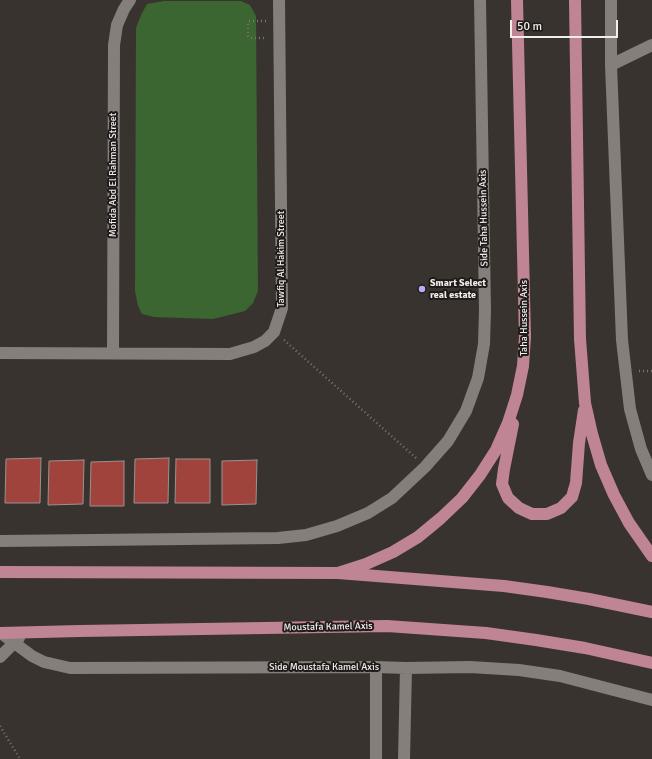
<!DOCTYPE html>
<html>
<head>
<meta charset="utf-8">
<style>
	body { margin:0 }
	#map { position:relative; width:652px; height:759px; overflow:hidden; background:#393330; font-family:Signika,sans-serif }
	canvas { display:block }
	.scale { position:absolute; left:510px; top:20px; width:108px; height:18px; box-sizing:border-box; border:2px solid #f2eeec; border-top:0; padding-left:5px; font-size:12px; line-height:14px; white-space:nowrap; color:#f2eeec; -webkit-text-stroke:3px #1e1b1a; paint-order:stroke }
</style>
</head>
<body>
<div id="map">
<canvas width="652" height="759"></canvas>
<div class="scale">50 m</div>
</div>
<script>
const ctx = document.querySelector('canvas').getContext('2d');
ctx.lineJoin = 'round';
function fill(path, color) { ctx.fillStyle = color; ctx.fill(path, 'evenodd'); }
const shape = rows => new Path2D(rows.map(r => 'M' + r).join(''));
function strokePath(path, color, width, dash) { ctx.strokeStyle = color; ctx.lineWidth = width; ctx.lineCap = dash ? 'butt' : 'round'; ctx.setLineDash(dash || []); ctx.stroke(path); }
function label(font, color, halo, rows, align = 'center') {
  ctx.font = font + ' Signika,sans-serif'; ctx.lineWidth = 4; ctx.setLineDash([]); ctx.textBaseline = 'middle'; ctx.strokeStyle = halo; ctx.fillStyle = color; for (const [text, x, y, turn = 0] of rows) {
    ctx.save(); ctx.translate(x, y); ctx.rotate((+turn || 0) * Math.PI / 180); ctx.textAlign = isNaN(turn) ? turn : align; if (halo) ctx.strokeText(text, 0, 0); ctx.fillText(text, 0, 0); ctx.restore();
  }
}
fill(shape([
	[164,1,241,1,250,5,256,16,258,291,253,303,245,311,213,319,154,317,142,314,138,306,135,291,136,28,141,15,147,4]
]), '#3b6531');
const building = shape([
	[41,458,40,503,5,503,6,459,41,458],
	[169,458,168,503,134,503,135,459,169,458],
	[176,459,210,459,210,503,175,503,176,459],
	[84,460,83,504,48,505,49,461,84,460],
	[257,460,256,504,222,505,222,461,257,460],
	[124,461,124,506,90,506,91,462,124,461]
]);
fill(building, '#a1433d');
strokePath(building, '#999291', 1);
strokePath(shape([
	[266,21,249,21,248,23,248,36,250,38,267,38],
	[284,340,416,458],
	[639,371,652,371],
	[0,726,20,759]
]), '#797471', 2.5, [1, 3]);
strokePath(shape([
	[611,0,611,65,622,340,630,409,641,449,652,475],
	[611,65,652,45],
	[0,353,230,354,254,347,265,341,274,332,282,308,279,0],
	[113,353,114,45,117,25,124,9,130,0],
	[0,541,278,538,306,535,337,526,368,513,392,498,425,467,448,441,466,411,478,378,484,344,485,310,480,0],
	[1,633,32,656,44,662,70,668,376,667,406,668,470,667,519,670,560,676,652,700],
	[0,657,19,638],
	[376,667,376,759],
	[404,759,406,668]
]), '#857e7b', 12);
strokePath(shape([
	[575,0,580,339,585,403,592,434,601,465,614,495,629,523,652,556],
	[513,424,504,469,502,484,508,498,519,508,532,514,547,514,561,508,572,497,576,483,579,443,584,410],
	[0,572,338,573,504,586,547,592,589,599,652,612],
	[338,573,366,564,393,552,418,537,441,518,462,498,480,475,496,450,508,423,517,395,523,366,525,337,517,0],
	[0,633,80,631,387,626,486,633,536,640,585,648,652,663]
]), '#c08594', 12);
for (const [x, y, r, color] of [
	[422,289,4,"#b9abf7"]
]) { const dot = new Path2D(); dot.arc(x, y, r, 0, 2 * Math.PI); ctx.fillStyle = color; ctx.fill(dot); strokePath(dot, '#1e1b1a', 1.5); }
label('10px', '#f2eeec', '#1e1b1a', [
	["Mofida Abd El Rahman Street",113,175,-90],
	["Side Taha Hussein Axis",484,218,-91],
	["Tawfiq Al Hakim Street",281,259,-90],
	["Taha Hussein Axis",524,318,-90],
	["Moustafa Kamel Axis",328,627,-1],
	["Side Moustafa Kamel Axis",324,667]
]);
label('bold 10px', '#f2eeec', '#1e1b1a', [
	["Smart Select",430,283],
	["real estate",430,295]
], 'left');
</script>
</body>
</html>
